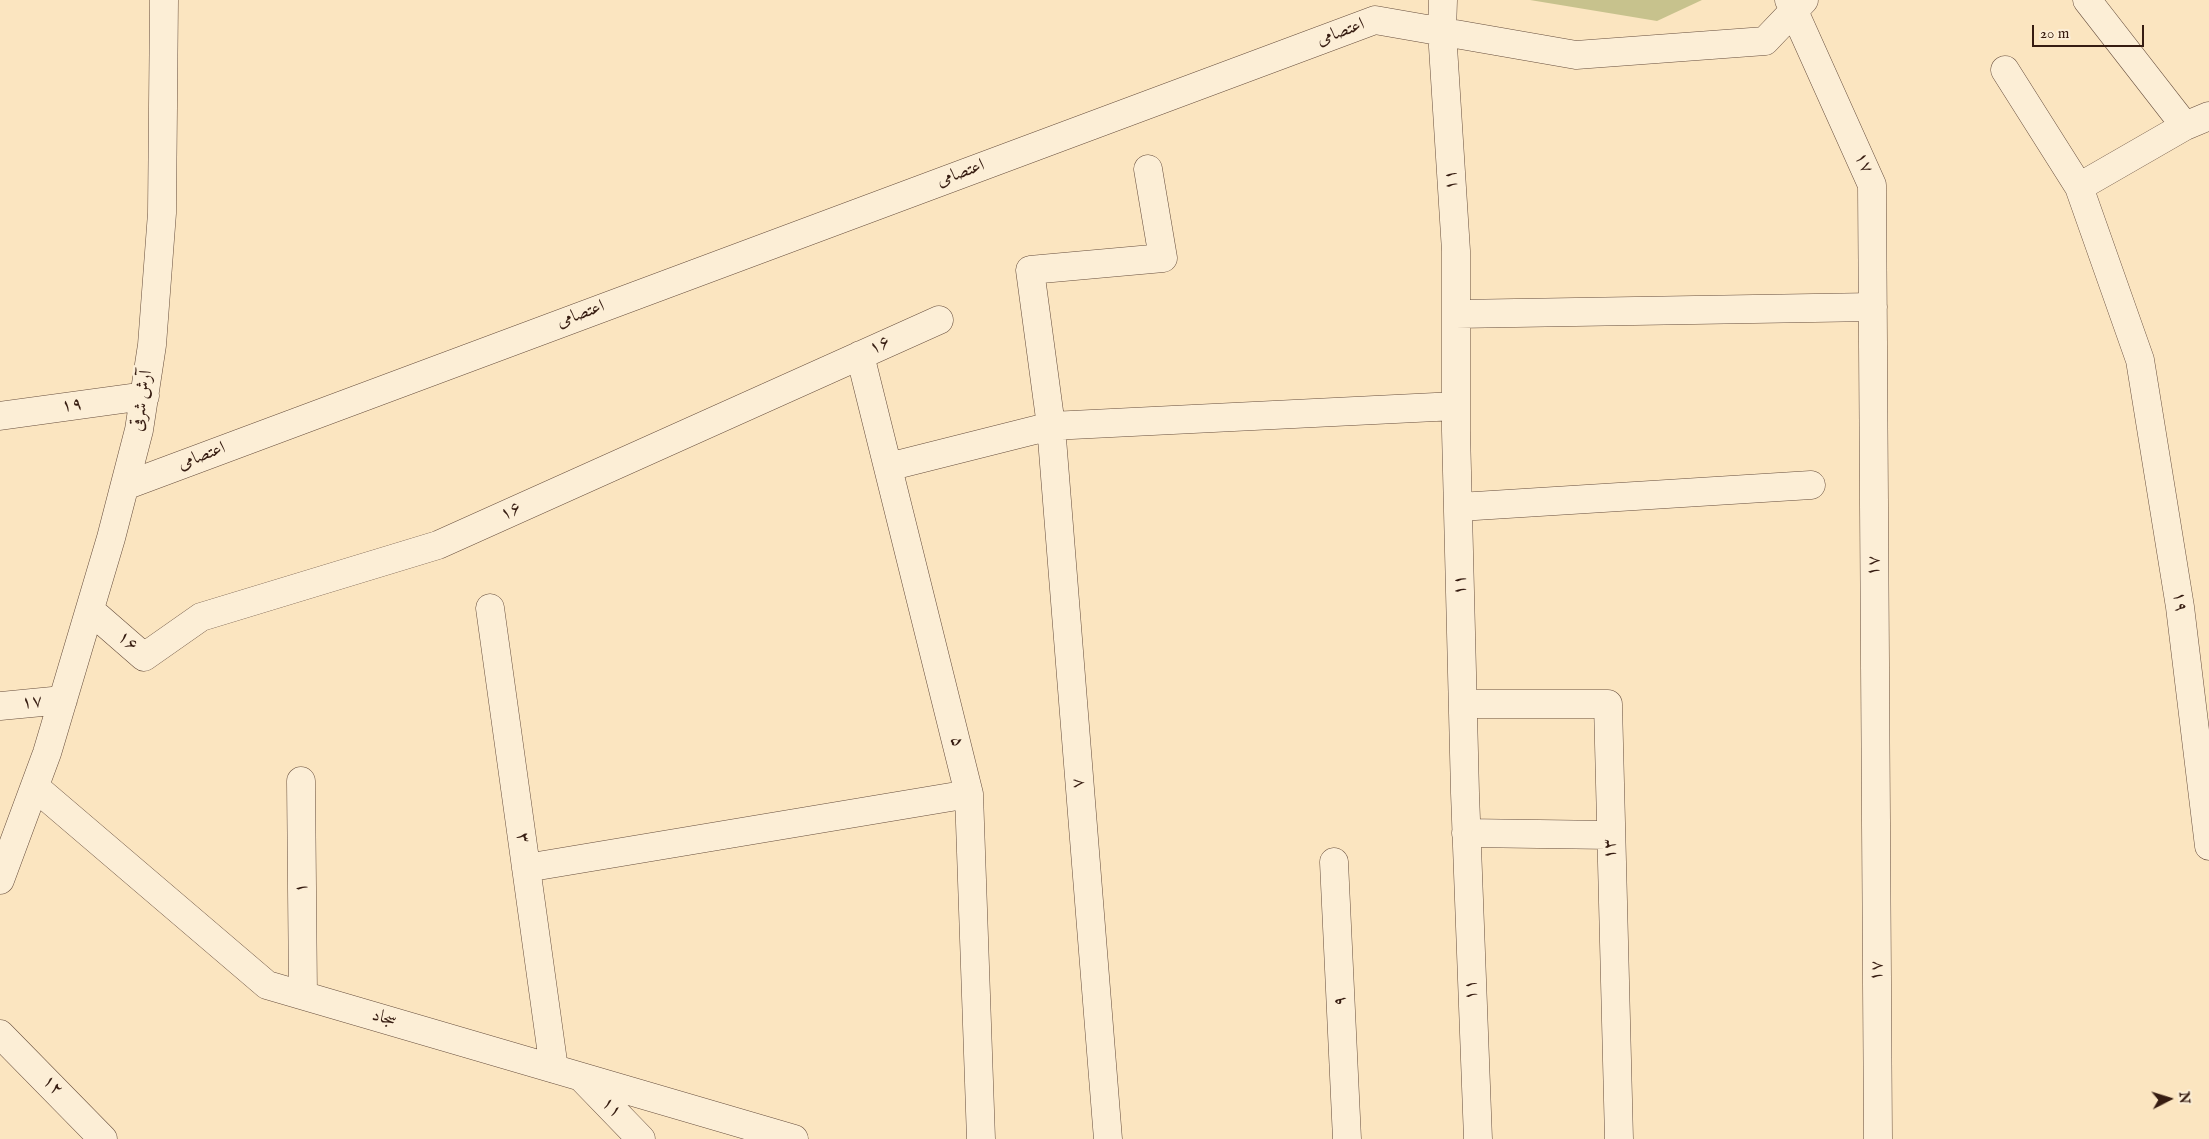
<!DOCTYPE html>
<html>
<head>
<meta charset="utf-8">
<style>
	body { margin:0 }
	#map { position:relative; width:2209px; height:1139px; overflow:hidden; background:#fbe5c0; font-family:"IM FELL English",serif }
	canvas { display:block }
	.north { position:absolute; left:2144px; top:1074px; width:50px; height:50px; -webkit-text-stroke:4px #fceed6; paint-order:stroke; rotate:85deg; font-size:14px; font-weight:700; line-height:20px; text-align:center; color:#361c11 }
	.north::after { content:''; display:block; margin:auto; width:18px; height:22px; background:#361c11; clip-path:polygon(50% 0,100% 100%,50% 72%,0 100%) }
	.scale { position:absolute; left:2032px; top:25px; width:112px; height:22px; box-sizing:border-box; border:2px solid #361c11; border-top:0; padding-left:6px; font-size:15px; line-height:18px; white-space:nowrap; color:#361c11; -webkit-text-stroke:4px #fceed6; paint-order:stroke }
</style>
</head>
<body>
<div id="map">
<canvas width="2209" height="1139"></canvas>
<div class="north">N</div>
<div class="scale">20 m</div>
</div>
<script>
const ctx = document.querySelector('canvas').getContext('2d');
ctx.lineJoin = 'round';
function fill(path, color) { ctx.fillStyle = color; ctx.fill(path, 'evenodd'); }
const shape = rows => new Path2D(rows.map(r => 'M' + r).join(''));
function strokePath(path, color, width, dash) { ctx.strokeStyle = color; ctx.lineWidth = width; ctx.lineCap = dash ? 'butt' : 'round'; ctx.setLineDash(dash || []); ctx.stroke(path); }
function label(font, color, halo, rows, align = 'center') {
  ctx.font = font + ' "IM FELL English",Amiri,serif'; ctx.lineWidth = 5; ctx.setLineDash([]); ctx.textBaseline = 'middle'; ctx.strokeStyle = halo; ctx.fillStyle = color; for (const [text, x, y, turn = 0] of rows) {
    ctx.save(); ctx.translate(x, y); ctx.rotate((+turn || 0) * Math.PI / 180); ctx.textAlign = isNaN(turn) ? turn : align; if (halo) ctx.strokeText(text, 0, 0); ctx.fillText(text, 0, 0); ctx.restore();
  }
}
fill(shape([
	[1530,0,1702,0,1657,21]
]), '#c7c28d');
const minor = shape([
	[1443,0,1442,31,1456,251,1456,431,1465,793,1478,1139],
	[1789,0,1872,185,1878,1139],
	[2087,0,2185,126],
	[2005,70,2079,187,2140,360,2180,607,2209,846],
	[2079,187,2185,126,2209,116],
	[1456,314,1873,307],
	[860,355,969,794,981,1139],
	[0,416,145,396],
	[888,467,1051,426,1456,406],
	[125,486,1375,20,1576,55,1765,41,1804,0],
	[1459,507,1811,485],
	[490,608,554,1069],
	[90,610,144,657,201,617,438,545,939,320],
	[1463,704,1608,704,1619,1139],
	[0,706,63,700],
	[301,781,303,995],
	[35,787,267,985,794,1139],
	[1466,833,1611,835],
	[1334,862,1347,1139],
	[526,868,969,794],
	[0,880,47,753,111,538,139,430,152,345,162,213,164,0],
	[0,1034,103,1139],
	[581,1077,641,1139],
	[1108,1139,1051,426,1030,270,1163,258,1148,169]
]);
strokePath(minor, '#674e3d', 29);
strokePath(minor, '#fceed6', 28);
label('18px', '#361c11', '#fceed6', [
	["اعتصامی",1341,33,-20],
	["۱۷",1863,163,66],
	["اعتصامی",961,174,-20],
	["۱۱",1452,180,-93],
	["اعتصامی",581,315,-20],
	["۱۶",880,346,-24],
	["آرش شرقی",143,401,-81],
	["۱۹",72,406,-8],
	["اعتصامی",202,457,-21],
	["۱۶",511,512,-24],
	["۱۷",1874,566,-90],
	["۱۱",1461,585,-91],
	["۱۹",2179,602,82],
	["۱۶",127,642,41],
	["۱۷",32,703,-6],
	["۵",956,742,76],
	["۷",1079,783,-95],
	["۳",522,838,82],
	["۱۳",1611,849,-91],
	["۱",302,888,-90],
	["۱۷",1877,971,-90],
	["۱۱",1472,990,-92],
	["۹",1341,1001,-93],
	["سجاد",384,1019,16],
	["۱۲",52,1086,46],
	["۱۱",611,1108,46]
]);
</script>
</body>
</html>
